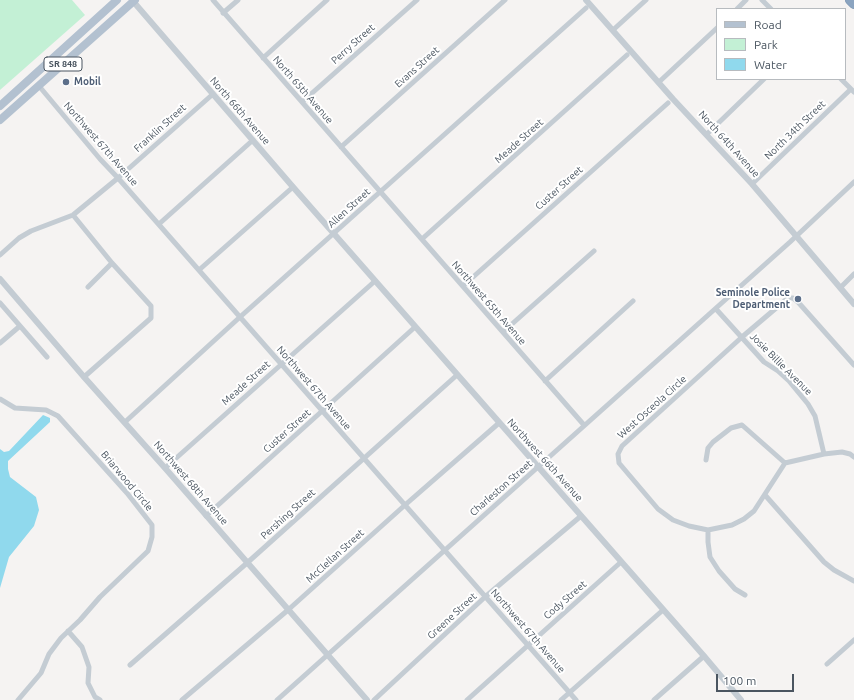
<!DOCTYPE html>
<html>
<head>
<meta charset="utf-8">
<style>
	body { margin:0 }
	#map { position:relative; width:854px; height:700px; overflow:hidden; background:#f5f3f2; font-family:Ubuntu,sans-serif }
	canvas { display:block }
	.legend { position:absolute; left:716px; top:8px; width:130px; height:72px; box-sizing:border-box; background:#fff; border:1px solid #b7bbbf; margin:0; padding:5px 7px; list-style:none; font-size:12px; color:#4a5560 }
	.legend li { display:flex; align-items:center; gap:8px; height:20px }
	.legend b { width:20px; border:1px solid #b7bbbf }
	.scale { position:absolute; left:716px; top:674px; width:78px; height:18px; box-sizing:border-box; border:2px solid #4a5560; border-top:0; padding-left:5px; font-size:12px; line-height:14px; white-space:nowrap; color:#4a5560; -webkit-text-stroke:3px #fff; paint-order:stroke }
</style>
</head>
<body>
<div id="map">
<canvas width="854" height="700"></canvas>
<ul class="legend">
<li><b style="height:5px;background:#b3c1d0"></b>Road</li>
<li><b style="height:11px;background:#c3f0d5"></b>Park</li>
<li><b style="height:11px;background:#90d9ed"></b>Water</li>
</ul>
<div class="scale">100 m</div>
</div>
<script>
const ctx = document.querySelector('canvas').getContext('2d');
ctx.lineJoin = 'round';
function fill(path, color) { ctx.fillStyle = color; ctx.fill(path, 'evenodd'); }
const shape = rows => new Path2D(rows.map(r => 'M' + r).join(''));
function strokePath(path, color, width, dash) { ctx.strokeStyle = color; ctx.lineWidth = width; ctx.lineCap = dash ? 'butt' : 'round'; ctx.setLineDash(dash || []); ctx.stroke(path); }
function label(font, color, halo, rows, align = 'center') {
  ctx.font = font + ' Ubuntu,sans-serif'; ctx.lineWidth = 4; ctx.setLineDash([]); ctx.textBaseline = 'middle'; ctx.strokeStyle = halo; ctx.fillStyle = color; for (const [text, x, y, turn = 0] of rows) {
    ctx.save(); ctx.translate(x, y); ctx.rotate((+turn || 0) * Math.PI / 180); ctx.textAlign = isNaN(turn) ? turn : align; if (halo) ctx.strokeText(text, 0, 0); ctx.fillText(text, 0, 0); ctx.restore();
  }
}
fill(shape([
	[0,0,72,0,85,15,0,90]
]), '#c3f0d5');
fill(shape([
	[43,415,50,418,50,422,8,461,8,469,10,477,36,497,39,510,34,526,9,557,0,588,0,449,4,452,9,451]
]), '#90d9ed');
const motorway = shape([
	[850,0,854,4]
]);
strokePath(motorway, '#768fac', 10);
strokePath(shape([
	[213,0,584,425],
	[762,0,771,9],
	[737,9,746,0],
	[223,13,238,0],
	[613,30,646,0],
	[263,58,327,0],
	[841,79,854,92],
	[659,82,717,28],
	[39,86,100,159,118,178,576,700],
	[302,102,417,0],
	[707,134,764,79],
	[341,147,505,0],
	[752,184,851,89],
	[73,215,112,263,151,306,151,318,84,377],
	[159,224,253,140],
	[422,239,627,55],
	[0,255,19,238,31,231,73,215,118,178,213,94],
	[199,270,293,187],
	[463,286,668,103],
	[88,287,112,263],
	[840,288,854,274],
	[0,303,47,357],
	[716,309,764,362,778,371,789,381,808,404,815,416,824,454],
	[503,332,594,251],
	[0,343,20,326],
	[854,365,798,302,793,298,788,298,742,337,622,446,618,454,619,463,658,509,673,520,689,526,708,530,732,525,744,519,754,511,785,463,824,454,842,452,850,454,854,457],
	[545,381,633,301],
	[0,399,15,408,46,410,58,416,127,493,152,525,152,537,148,551,100,597,80,620,61,638,49,654,41,673,18,700],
	[125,422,240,317,586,8],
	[706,460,708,448,713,442,731,428,742,425,785,463],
	[165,468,375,281],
	[765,495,824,562,834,570,854,581],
	[206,516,415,327],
	[708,530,708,542,710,557,719,571,735,589,745,595],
	[68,631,82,647,89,667,88,683,95,697,100,700],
	[827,664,854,640],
	[130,665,247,563,457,375],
	[182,700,288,610,405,505,499,423],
	[277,700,790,242,854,182],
	[374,700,485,597,581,516],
	[467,700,621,562],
	[561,700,663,610],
	[654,700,704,656]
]), '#c4ccd3', 5);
strokePath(shape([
	[132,0,293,187,704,656,741,700],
	[586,0,673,99,752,184,854,304],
	[0,279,84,377,165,468,367,700]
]), '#c4ccd3', 6);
strokePath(shape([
	[0,106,117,0],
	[0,120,135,0]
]), '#b3c1d0', 8);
strokePath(motorway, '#8ba4c0', 9);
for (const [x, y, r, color] of [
	[66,82,4,"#5c6f8a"],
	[798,299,4,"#5c6f8a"]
]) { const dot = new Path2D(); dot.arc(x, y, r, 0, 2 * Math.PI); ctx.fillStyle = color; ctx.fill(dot); strokePath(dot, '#fff', 1.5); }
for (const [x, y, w] of [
	[63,64,38]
]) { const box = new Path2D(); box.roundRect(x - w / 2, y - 7, w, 14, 3); ctx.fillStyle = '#fff'; ctx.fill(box); strokePath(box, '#4a5560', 1); }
label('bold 9px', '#4a5560', null, [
	["SR 848",63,64]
]);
label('10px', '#4a5560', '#fff', [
	["Perry Street",353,44,-42],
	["Evans Street",417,67,-42],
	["North 65th Avenue",303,90,49],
	["North 66th Avenue",240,111,49],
	["Franklin Street",160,128,-42],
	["North 34th Street",795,130,-44],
	["Meade Street",519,141,-42],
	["Northwest 67th Avenue",101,144,49],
	["North 64th Avenue",729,144,48],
	["Custer Street",559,188,-42],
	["Allen Street",349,208,-42],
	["Northwest 65th Avenue",489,303,49],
	["Josie Billie Avenue",781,364,45],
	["Meade Street",246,383,-42],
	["Northwest 67th Avenue",314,388,49],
	["West Osceola Circle",652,407,-42],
	["Custer Street",287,431,-42],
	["Northwest 66th Avenue",545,460,48],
	["Briarwood Circle",127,481,50],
	["Northwest 68th Avenue",191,483,49],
	["Charleston Street",501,488,-41],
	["Pershing Street",288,514,-42],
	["McClellan Street",335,556,-42],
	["Cody Street",565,600,-41],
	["Greene Street",452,616,-43],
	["Northwest 67th Avenue",528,631,49]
]);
label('bold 10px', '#4e5e75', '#fff', [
	["Mobil",74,82],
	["Seminole Police",790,293,"right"],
	["Department",790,305,"right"]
], 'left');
</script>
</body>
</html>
